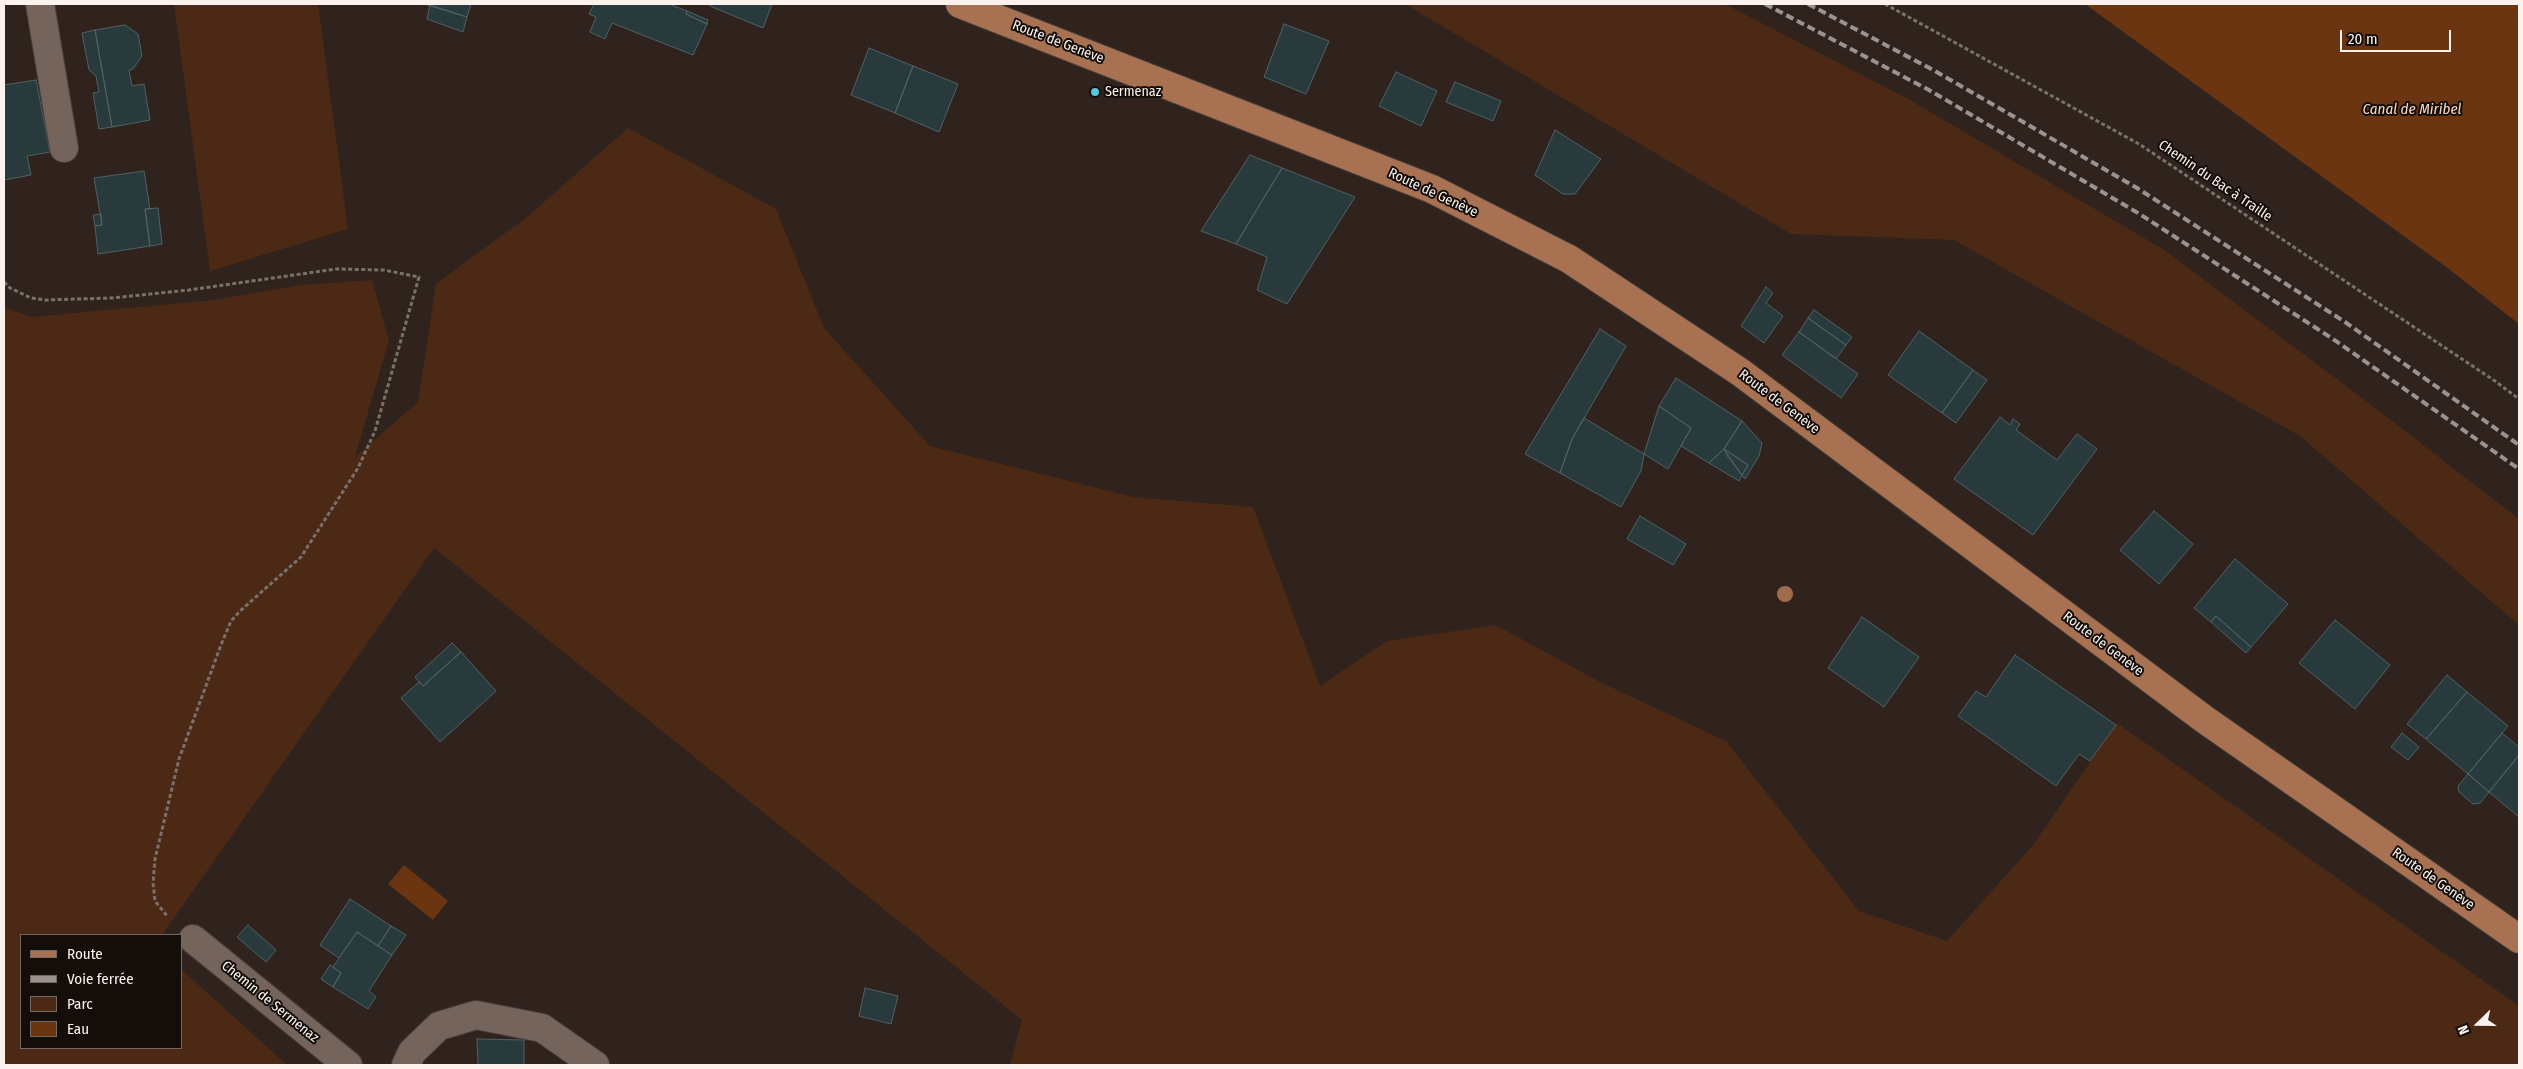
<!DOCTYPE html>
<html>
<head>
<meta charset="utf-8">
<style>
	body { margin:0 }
	#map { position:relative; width:2523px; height:1069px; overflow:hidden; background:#30231d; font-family:"Fira Sans Condensed",sans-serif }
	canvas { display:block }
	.frame { position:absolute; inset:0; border:5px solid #fbf2ed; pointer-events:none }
	.legend { position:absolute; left:20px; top:934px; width:162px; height:115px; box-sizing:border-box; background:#140e0b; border:1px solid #706965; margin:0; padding:6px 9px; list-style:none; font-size:15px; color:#fbf2ed }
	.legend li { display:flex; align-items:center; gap:10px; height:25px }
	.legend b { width:25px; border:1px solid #706965 }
	.north { position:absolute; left:2453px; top:999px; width:50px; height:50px; -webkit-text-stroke:4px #140e0b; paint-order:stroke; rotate:248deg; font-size:14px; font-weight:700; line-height:20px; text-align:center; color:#fbf2ed }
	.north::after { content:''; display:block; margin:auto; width:18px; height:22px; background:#fbf2ed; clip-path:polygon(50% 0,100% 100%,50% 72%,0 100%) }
	.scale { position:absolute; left:2340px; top:30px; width:111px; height:22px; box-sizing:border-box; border:2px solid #fbf2ed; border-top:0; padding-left:6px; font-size:15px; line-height:18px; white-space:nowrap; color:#fbf2ed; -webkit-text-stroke:4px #140e0b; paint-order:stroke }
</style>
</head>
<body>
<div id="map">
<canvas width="2523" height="1069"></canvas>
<div class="frame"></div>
<ul class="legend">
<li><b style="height:6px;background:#a87252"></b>Route</li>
<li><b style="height:6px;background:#9d928d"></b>Voie ferrée</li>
<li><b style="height:14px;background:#4b2915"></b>Parc</li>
<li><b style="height:14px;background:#6c3512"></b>Eau</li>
</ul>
<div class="north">N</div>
<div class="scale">20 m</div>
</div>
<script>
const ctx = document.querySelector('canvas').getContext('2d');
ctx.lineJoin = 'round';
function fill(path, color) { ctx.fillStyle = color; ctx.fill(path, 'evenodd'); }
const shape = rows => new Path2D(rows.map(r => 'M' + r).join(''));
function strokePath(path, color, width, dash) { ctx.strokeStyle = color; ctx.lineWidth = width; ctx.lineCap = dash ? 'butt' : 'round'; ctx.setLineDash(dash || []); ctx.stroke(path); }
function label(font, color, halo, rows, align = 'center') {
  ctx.font = font + ' "Fira Sans Condensed",sans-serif'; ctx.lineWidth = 4; ctx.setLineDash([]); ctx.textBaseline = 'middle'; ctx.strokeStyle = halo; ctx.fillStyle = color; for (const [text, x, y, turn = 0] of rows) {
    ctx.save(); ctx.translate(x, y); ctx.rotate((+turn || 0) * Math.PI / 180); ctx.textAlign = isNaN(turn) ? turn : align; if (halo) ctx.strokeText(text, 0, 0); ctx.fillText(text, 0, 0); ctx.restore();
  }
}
fill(shape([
	[174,4,318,4,348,229,210,271],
	[1405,4,1725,4,1910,100,2166,251,2361,397,2519,519,2519,625,2300,436,1954,240,1791,234],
	[628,128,776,209,824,328,930,446,1133,497,1253,507,1320,686,1387,641,1496,625,1602,683,1726,741,1859,911,1947,941,2033,845,2117,723,2519,1006,2519,1065,1010,1065,1022,1020,434,548,162,935,21,935,21,1048,181,1048,181,969,287,1065,4,1065,4,307,31,317,214,300,301,285,372,280,389,340,355,457,418,402,436,284,527,217]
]), '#4b2915');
fill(shape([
	[2085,4,2519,4,2519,324,2449,269],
	[404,865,448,901,433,920,388,884]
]), '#6c3512');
const building = shape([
	[424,4,471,4,467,17,424,4],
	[594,4,669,4,687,11,686,14,707,24,693,55,612,23,605,39,590,32,596,17,589,14,594,4],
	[710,4,772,4,763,28,710,6,710,4],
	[430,5,467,17,463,32,427,19,430,5],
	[687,11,708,20,707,24,686,14,687,11],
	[1284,24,1329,41,1306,94,1264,77,1284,24],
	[125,25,138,34,142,56,133,69,129,70,132,86,144,84,150,120,112,127,95,30,125,25],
	[95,30,112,127,99,129,93,93,99,92,96,76,89,70,82,33,95,30],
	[869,48,913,66,895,113,851,95,869,48],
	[913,66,958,84,939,132,895,113,913,66],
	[1396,72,1437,91,1421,126,1379,106,1396,72],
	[36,80,50,152,27,156,31,175,4,180,4,85,36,80],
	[1455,82,1501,101,1493,121,1446,102,1455,82],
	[1555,130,1601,159,1575,194,1563,194,1535,175,1555,130],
	[1250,155,1282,168,1236,244,1201,231,1250,155],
	[1282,168,1355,197,1287,304,1257,290,1267,257,1236,244,1282,168],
	[144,171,150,209,145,209,150,246,98,254,95,226,102,225,94,178,144,171],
	[158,208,162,244,150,246,145,209,158,208],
	[101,214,102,225,95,226,93,215,101,214],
	[1766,287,1773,293,1766,303,1783,316,1764,343,1741,326,1766,287],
	[1814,310,1852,337,1846,345,1808,318,1814,310],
	[1808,318,1846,345,1836,359,1799,332,1808,318],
	[1600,329,1626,346,1572,439,1560,473,1525,454,1600,329],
	[1919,331,1973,370,1942,413,1888,375,1919,331],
	[1799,332,1858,374,1841,398,1782,355,1799,332],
	[1973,370,1987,380,1956,423,1942,413,1973,370],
	[1676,378,1742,421,1724,449,1709,463,1681,446,1691,428,1659,406,1676,378],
	[1659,406,1691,428,1668,469,1644,454,1659,406],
	[2000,417,2010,425,2013,419,2020,424,2016,430,2057,460,2077,434,2097,449,2033,535,1954,479,2000,417],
	[1584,418,1644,454,1641,471,1621,507,1560,473,1572,439,1584,418],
	[1742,421,1762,443,1759,456,1745,479,1742,475,1748,465,1724,449,1742,421],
	[1724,449,1748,465,1742,475,1728,457,1724,449],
	[1724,449,1742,475,1739,481,1709,463,1724,449],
	[2154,511,2193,544,2159,584,2120,550,2154,511],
	[1640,516,1686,544,1673,565,1627,539,1640,516],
	[2235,559,2288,604,2251,647,2216,616,2211,622,2194,608,2235,559],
	[2216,616,2251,647,2246,653,2211,622,2216,616],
	[1862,617,1919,657,1884,707,1828,668,1862,617],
	[2335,620,2390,665,2355,709,2299,663,2335,620],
	[452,643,461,652,423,686,415,677,452,643],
	[461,652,496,691,440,742,401,698,419,682,423,686,461,652],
	[2015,655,2116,725,2090,761,2079,754,2056,786,1958,716,1976,691,1986,697,2015,655],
	[2447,675,2467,692,2426,739,2407,724,2447,675],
	[2467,692,2508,726,2468,774,2426,739,2467,692],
	[2402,733,2419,747,2408,760,2391,747,2402,733],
	[2502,733,2519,747,2519,755,2489,792,2468,774,2502,733],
	[2518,757,2519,758,2519,817,2489,792,2518,757],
	[2468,774,2489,792,2480,803,2473,804,2459,792,2458,786,2468,774],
	[350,899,391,926,378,946,357,932,339,958,320,945,350,899],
	[248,925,276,950,266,962,237,937,248,925],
	[391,926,406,935,392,955,378,946,391,926],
	[357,932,392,955,369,991,376,997,368,1009,333,987,341,973,333,967,357,932],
	[330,965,341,973,333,987,321,979,330,965],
	[865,988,898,996,891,1024,859,1016,865,988],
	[477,1039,524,1040,524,1065,465,1065,478,1065,477,1039]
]);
fill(building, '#293a3d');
strokePath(building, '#4f6265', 1);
const minor = shape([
	[40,4,64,148],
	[193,939,348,1065],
	[406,1065,412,1052,439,1026,476,1015,542,1028,595,1065]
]);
const major = shape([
	[960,4,1432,189,1569,259,1740,372,2204,719,2519,939]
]);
strokePath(minor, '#4a3f3a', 30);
strokePath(major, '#4a3f3a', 30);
strokePath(shape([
	[1885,4,2139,144,2495,381,2519,399],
	[4,282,10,288,31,298,45,300,112,298,189,290,336,269,384,270,419,277,375,431,358,468,301,557,240,611,231,621,221,645,179,759,155,859,153,883,155,901,168,917]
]), '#7c706a', 3, [4, 2.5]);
strokePath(minor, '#74645c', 28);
strokePath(major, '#a87252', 28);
strokePath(shape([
	[1765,4,1929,90,2138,213,2333,339,2519,469],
	[1808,4,1935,71,2137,188,2345,322,2519,445]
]), '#9d928d', 4, [8, 4]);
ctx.fillStyle = '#a16c4e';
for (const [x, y] of [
	[1785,594]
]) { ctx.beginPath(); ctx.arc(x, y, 8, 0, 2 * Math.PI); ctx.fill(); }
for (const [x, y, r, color] of [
	[1095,92,5,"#53cadc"]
]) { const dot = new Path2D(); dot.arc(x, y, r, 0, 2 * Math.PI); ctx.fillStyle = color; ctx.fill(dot); strokePath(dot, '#140e0b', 2); }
label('14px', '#fbf2ed', '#140e0b', [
	["Route de Genève",1058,42,21],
	["Chemin du Bac à Traille",2215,181,34],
	["Route de Genève",1433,193,25],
	["Route de Genève",1779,402,37],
	["Route de Genève",2103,644,37],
	["Route de Genève",2433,879,35],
	["Chemin de Sermenaz",270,1002,39]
]);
label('14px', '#fbf2ed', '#140e0b', [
	["Sermenaz",1105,92]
], 'left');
label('italic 15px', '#fad6c2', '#140e0b', [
	["Canal de Miribel",2412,110]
]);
</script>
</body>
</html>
